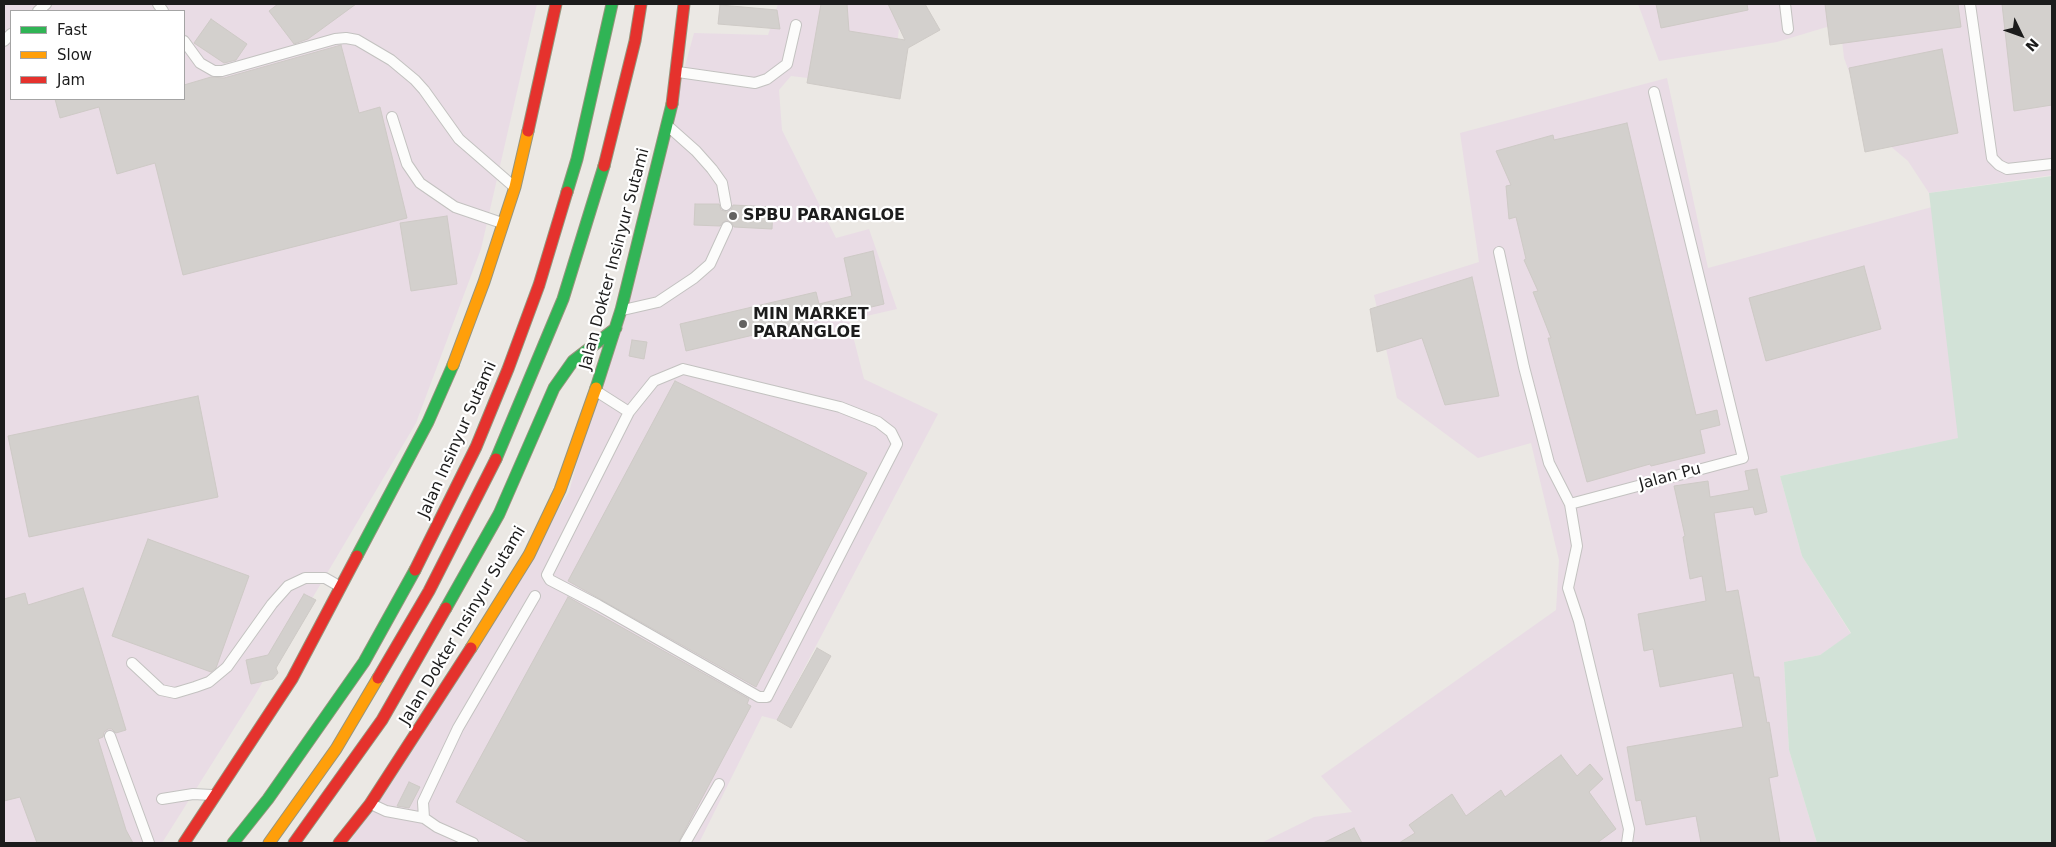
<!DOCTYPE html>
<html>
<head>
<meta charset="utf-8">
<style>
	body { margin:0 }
	#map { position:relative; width:2056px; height:847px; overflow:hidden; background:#ebe8e4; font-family:"DejaVu Sans",sans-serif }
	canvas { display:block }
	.frame { position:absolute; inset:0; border:5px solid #1c1c1c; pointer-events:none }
	.legend { position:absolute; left:10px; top:10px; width:175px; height:90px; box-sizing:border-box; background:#fff; border:1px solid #a4a4a4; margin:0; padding:6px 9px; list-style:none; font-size:15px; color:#1c1c1c }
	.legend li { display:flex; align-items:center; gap:10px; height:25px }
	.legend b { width:25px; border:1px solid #a4a4a4 }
	.north { position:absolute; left:1996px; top:10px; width:50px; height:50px; -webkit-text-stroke:4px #fff; paint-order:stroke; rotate:132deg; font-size:14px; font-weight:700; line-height:20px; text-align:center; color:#1c1c1c }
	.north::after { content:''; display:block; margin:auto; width:18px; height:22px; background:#1c1c1c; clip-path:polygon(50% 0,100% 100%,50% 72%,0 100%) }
</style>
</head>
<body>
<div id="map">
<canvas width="2056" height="847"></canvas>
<div class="frame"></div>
<ul class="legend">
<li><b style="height:6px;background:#30b455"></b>Fast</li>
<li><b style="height:6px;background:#ff9f0a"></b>Slow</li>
<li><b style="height:6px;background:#e5322d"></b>Jam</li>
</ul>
<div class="north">N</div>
</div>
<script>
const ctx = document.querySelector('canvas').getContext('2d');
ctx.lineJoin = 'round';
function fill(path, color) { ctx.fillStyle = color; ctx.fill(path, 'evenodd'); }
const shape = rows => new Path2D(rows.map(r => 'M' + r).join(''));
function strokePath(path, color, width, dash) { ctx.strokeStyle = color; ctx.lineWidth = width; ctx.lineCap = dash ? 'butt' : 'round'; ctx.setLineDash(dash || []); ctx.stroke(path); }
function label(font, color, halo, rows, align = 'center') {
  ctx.font = font + ' "DejaVu Sans",sans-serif'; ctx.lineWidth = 4.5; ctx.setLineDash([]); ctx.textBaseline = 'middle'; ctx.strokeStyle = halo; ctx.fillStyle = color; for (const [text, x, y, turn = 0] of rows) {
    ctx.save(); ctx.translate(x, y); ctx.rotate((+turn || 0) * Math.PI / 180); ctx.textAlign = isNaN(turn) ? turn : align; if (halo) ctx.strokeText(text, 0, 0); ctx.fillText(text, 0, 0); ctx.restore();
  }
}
fill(shape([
	[4,4,537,4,481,249,416,423,252,700,162,843,4,843],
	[11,11,184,11,184,99,11,99],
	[778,4,892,4,900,20,892,88,791,76,779,90,782,130,836,238,869,229,897,309,849,320,864,379,938,414,777,720,762,716,699,843,349,843,569,492,694,33,768,35],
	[1638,4,2052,4,2052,175,1929,193,1908,161,1870,129,1844,58,1840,23,1777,42,1659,61],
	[1667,78,1708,268,1932,207,1959,438,1780,476,1802,556,1851,634,1820,655,1784,662,1789,750,1817,843,1261,843,1314,817,1352,812,1321,776,1556,610,1559,560,1531,443,1478,458,1397,398,1374,295,1479,262,1460,133]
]), '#e9dce5');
fill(shape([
	[2052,176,2052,843,1817,843,1789,750,1784,662,1820,655,1851,633,1802,556,1780,476,1958,438,1929,193]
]), '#d2e2d7');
const building = shape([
	[278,4,356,4,308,39,294,44,269,11,278,4],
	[821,4,847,4,849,31,905,40,888,4,925,4,940,30,908,48,900,99,807,83,821,4],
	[1656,4,1747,4,1748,10,1661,28,1656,4],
	[1825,4,1958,4,1961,27,1830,45,1825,4],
	[2002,4,2052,4,2052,105,2014,111,2002,4],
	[720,5,777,10,780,29,718,24,720,5],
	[211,19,247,44,236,60,224,63,194,43,211,19],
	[341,45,359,113,380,107,407,218,183,275,155,163,117,174,99,107,60,118,55,99,184,99,184,85,211,77,224,78,341,45],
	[1942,49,1958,133,1865,152,1849,68,1942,49],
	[1627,123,1696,415,1717,410,1720,425,1700,430,1705,453,1651,466,1650,464,1587,482,1548,338,1551,338,1533,292,1538,291,1524,260,1526,259,1516,217,1509,219,1506,186,1511,185,1496,151,1553,135,1554,140,1627,123],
	[695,204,719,204,721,210,727,212,731,210,733,205,773,207,772,229,734,227,732,223,727,220,723,222,720,226,694,225,695,204],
	[447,216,457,284,411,291,400,223,447,216],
	[873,251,884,304,686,351,680,324,816,292,819,304,852,296,844,258,873,251],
	[1864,266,1881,329,1766,361,1749,298,1864,266],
	[1472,277,1499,396,1445,405,1422,338,1377,352,1370,309,1472,277],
	[632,340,647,342,644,359,629,356,632,340],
	[675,381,867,473,756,687,568,581,675,381],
	[198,396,218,497,29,537,8,436,198,396],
	[1757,469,1767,512,1755,515,1753,507,1714,513,1726,592,1738,590,1754,677,1759,677,1767,723,1769,722,1778,776,1769,778,1780,843,1701,843,1696,816,1646,825,1641,800,1636,801,1627,747,1743,727,1733,673,1660,687,1653,649,1644,651,1638,614,1706,601,1702,576,1690,579,1683,537,1685,536,1674,486,1708,481,1710,497,1749,490,1745,471,1757,469],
	[148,539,249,576,216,668,211,672,112,636,148,539],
	[83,588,126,730,116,733,112,729,108,729,104,732,103,737,98,739,126,830,133,843,37,843,20,797,4,801,4,599,25,593,28,605,83,588],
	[304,594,316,600,276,668,278,673,273,679,251,684,246,660,268,655,304,594],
	[568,597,749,699,747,704,751,706,678,843,531,843,456,802,568,597],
	[817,648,831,656,791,728,777,720,817,648],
	[1561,755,1577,776,1590,764,1603,779,1589,792,1616,829,1597,843,1399,843,1415,833,1409,825,1452,794,1466,816,1501,790,1505,797,1561,755],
	[409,782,420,787,409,808,397,806,409,782],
	[1354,828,1362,843,1323,843,1354,828]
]);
fill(building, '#d3d0cd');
strokePath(building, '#cecac6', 1);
const lane = shape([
	[158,4,163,11],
	[1785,4,1788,29],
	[1970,4,1992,158,1999,165,2007,169,2052,164],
	[38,11,46,4],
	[4,41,11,34],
	[184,41,200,63,214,71,222,71,335,39,346,38,357,40,391,60,415,80,424,90,459,139,512,185],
	[678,72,755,83,767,79,787,64,796,25],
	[392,117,407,164,420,183,455,207,502,223],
	[669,127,696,151,712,169,722,183,726,205],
	[1499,252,1524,367,1549,463,1570,504],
	[623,310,658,302,694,278,710,264,727,227],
	[683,369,840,407,878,422,891,432,897,444,767,697,759,697,598,605,550,580,547,575,629,412,654,381,683,369],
	[596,391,629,412],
	[132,663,161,690,175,693,195,687,209,682,227,667,272,604,288,586,305,578,325,578,339,586],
	[110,736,149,843],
	[162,799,193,794,212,795],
	[371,804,386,811,424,818],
	[473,843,437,827,424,818,423,802,458,728,535,596],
	[685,843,719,784],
	[1627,843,1629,829,1579,621,1568,588,1577,546,1570,504,1743,458,1654,92]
]);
const fast = shape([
	[567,192,577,159,612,4],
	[596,388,621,310,672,104],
	[496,459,563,299,604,166],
	[357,556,428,422,453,365],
	[446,608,499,514,554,388,573,361,616,328],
	[233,843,268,799,364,662,415,570]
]);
const slow = shape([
	[453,365,484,282,515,187,528,131],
	[471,648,529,555,560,490,596,388],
	[269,843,336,749,378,678]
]);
const jam = shape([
	[672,104,684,4],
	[528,131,556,4],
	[604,166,635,41,641,4],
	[415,570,476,447,508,369,539,285,567,192],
	[378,678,429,591,496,459],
	[184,843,292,679,357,556],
	[294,843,382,720,446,608],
	[339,843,370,804,471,648]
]);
strokePath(lane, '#c3c2c0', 12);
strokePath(fast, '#95947c', 13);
strokePath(slow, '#95947c', 13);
strokePath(jam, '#95947c', 13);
strokePath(lane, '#fcfcfb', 10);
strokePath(fast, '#30b455', 11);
strokePath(slow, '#ff9f0a', 11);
strokePath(jam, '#e5322d', 11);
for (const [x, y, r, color] of [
	[733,216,5,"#646362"],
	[743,324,5,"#646362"]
]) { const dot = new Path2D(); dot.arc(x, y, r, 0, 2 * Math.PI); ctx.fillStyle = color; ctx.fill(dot); strokePath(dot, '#fff', 2); }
label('bold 16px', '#1c1c1c', '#fff', [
	["SPBU PARANGLOE",743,216],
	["MIN MARKET",753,315],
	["PARANGLOE",753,333]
], 'left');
label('16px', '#1c1c1c', '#fff', [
	["Jalan Dokter Insinyur Sutami",615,259,-75],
	["Jalan Insinyur Sutami",458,440,-66],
	["Jalan Pu",1670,477,-15],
	["Jalan Dokter Insinyur Sutami",463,626,-59]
]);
</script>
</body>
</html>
